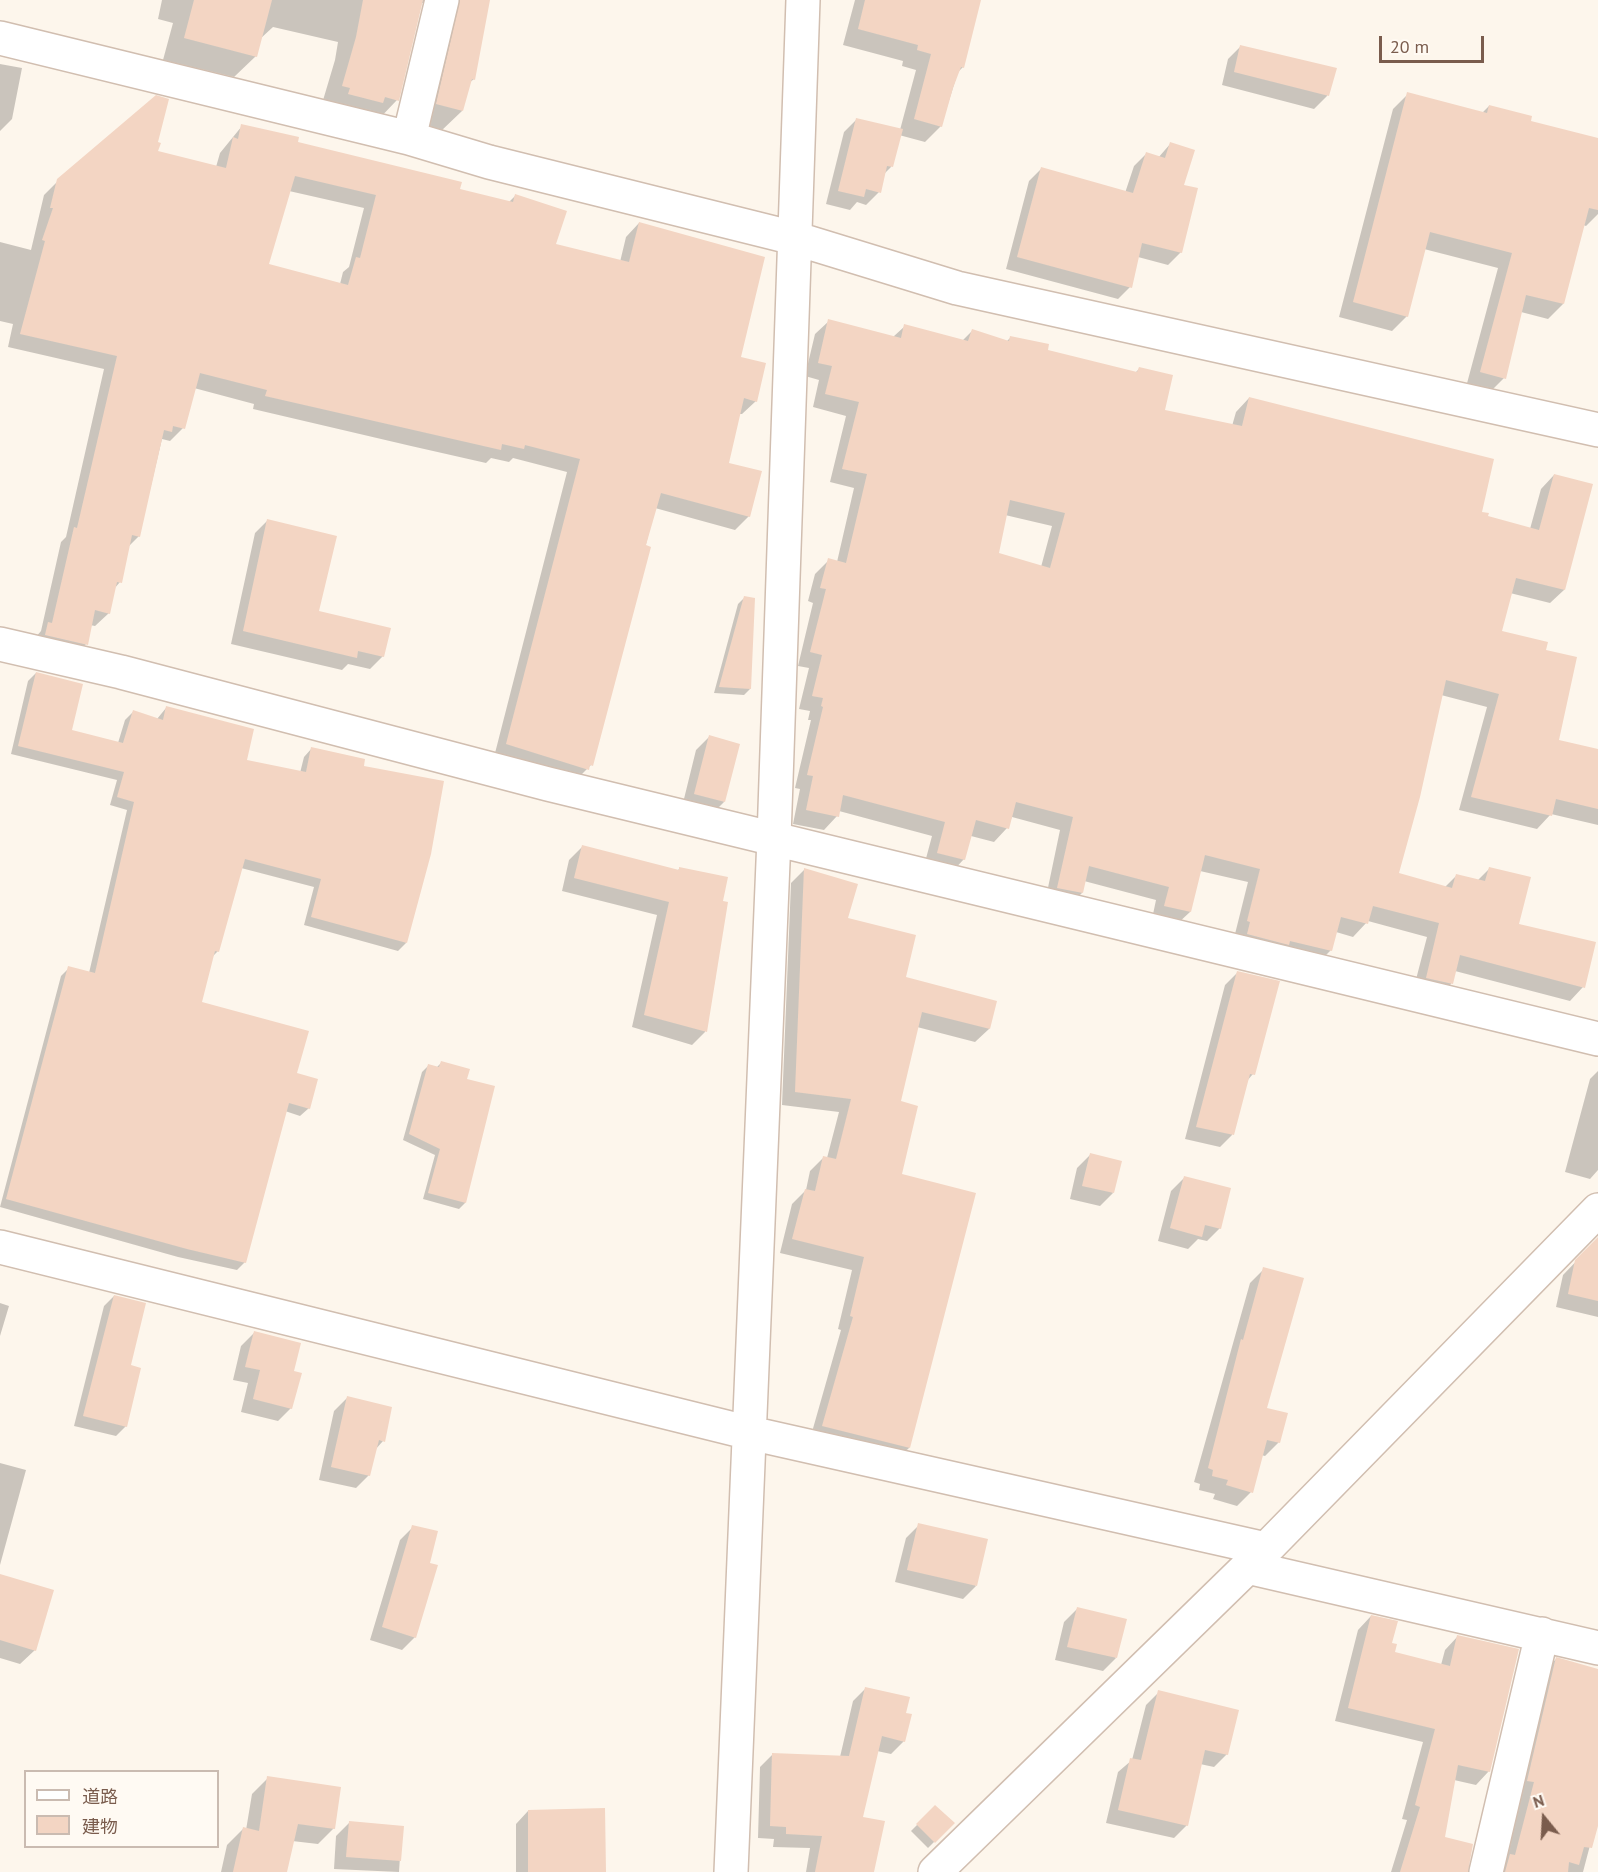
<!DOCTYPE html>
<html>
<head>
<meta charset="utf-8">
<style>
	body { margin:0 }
	#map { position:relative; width:1598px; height:1872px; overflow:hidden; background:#fdf6ec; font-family:"PT Sans","Noto Sans JP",sans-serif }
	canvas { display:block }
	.legend { position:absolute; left:24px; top:1770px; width:195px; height:78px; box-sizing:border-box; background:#fffaf3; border:2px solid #cabbb1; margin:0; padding:8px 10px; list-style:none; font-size:18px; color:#7a5c4d }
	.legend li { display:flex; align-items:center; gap:12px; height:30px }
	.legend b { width:30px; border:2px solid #cabbb1 }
	.north { position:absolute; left:1514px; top:1788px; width:60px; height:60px; -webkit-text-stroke:4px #fffaf3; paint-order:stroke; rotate:342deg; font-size:16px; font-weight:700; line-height:24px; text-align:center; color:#7a5c4d }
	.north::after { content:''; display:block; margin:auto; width:21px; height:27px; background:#7a5c4d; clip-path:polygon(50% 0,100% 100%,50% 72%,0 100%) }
	.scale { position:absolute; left:1379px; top:36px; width:105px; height:27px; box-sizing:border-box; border:3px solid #7a5c4d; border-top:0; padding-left:8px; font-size:18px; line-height:21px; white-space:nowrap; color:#7a5c4d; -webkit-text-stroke:4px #fffaf3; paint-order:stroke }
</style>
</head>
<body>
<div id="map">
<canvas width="1598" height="1872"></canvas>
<ul class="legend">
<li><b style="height:8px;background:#fff"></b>道路</li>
<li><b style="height:16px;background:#f3d5c3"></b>建物</li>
</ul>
<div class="north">N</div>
<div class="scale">20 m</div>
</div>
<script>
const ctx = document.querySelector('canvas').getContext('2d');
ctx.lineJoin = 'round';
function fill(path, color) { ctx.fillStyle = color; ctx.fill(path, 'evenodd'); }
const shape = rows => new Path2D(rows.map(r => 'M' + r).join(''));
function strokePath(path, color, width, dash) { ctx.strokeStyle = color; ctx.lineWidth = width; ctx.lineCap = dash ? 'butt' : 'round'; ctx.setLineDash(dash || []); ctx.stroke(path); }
fill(shape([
	[162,0,489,0,474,79,469,83,462,111,440,132,416,126,425,3,420,3,397,100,376,122,321,107,335,60,338,42,273,27,260,39,256,56,234,77,163,60,173,23,158,19],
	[855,0,961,0,963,67,958,72,941,126,925,142,899,135,891,167,884,174,879,192,866,205,857,202,850,210,826,204,844,132,857,119,900,130,916,70,902,66,903,61,843,45],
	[1241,46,1335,69,1327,96,1314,109,1222,85,1228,59],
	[0,64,22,68,12,119,0,131],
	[1408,94,1482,113,1489,106,1529,122,1598,139,1598,214,1586,226,1583,225,1563,304,1548,319,1521,312,1504,378,1489,393,1466,387,1498,268,1424,249,1407,316,1392,331,1339,317,1393,109],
	[242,126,458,190,509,202,515,196,554,245,620,262,626,237,639,223,740,358,756,401,742,414,739,414,727,464,749,516,735,530,655,508,591,765,574,782,494,757,567,472,513,458,509,462,491,458,486,463,411,446,253,409,254,404,194,388,183,428,170,441,162,439,139,536,128,547,120,582,114,589,109,613,95,626,90,625,86,644,73,658,35,638,41,631,61,542,66,537,104,369,8,347,13,324,0,321,0,242,31,250,44,195,58,181,156,144,157,153,216,167,220,153],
	[289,191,364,208,349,267,343,272,340,284,268,265],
	[1171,143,1182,186,1181,252,1168,265,1138,257,1130,287,1118,299,1006,269,1029,181,1041,169,1125,193,1134,166,1146,154,1158,158],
	[829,321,893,337,905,326,962,341,972,331,1006,342,1011,337,1046,351,1135,373,1139,369,1163,411,1232,426,1236,412,1249,398,1486,518,1530,529,1541,489,1554,475,1564,590,1550,603,1510,593,1500,632,1544,651,1557,741,1598,751,1598,825,1551,814,1537,829,1459,810,1487,707,1441,695,1397,874,1445,887,1456,876,1477,881,1489,869,1517,925,1583,987,1570,1001,1455,971,1451,984,1438,997,1413,991,1427,937,1368,921,1353,937,1336,932,1331,950,1317,964,1235,934,1248,882,1200,871,1190,912,1176,925,1152,919,1156,900,1084,881,1082,893,1068,906,1045,902,1060,830,1012,817,1007,828,994,842,971,836,964,859,951,873,924,866,932,836,839,811,837,816,824,830,793,824,800,789,795,788,811,720,808,720,810,711,799,709,809,668,798,666,813,603,808,601,815,574,829,560,837,562,854,488,830,482,846,416,813,407,819,380,805,376,815,334],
	[1005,515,1052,526,1041,567,997,554],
	[268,520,317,612,383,656,370,669,348,664,342,670,231,644,255,533],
	[744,598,750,689,744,695,714,693,738,604],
	[36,673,70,731,118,743,125,720,133,712,157,719,166,708,245,761,300,773,304,757,312,748,362,767,406,943,398,951,304,925,314,887,241,868,218,951,212,957,201,1003,295,1074,309,1108,300,1116,285,1111,245,1262,237,1270,178,1257,0,1207,61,976,69,968,89,973,127,810,110,805,117,780,11,754,28,681],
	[709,737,724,802,711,815,682,807,696,750],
	[582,847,677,871,680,868,722,902,715,980,705,1032,692,1045,632,1027,657,915,562,891,569,860],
	[804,870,847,919,904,978,995,1002,989,1029,975,1042,917,1027,899,1103,909,1448,895,1461,810,1439,841,1330,838,1329,852,1270,780,1253,792,1204,806,1190,810,1171,824,1157,827,1158,839,1112,782,1105,791,883],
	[1238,972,1253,1074,1246,1082,1232,1135,1220,1147,1185,1139,1225,985],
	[441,1063,465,1080,465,1203,459,1209,423,1199,435,1155,403,1140,422,1072,428,1066,436,1068],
	[1598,1071,1598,1170,1590,1179,1565,1172,1590,1079],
	[1090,1155,1113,1193,1100,1206,1070,1199,1077,1168],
	[1184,1178,1220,1228,1207,1241,1198,1239,1188,1249,1158,1241,1171,1191],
	[1586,1251,1598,1254,1598,1317,1556,1307,1563,1275],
	[1264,1269,1265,1409,1279,1442,1265,1456,1261,1455,1251,1492,1237,1506,1213,1499,1215,1494,1199,1490,1200,1484,1194,1482,1250,1283],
	[114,1296,129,1366,126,1426,116,1436,74,1426,104,1306],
	[0,1303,9,1306,0,1336],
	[254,1333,293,1372,291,1408,278,1421,241,1412,248,1383,233,1380,241,1346],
	[347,1398,383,1441,375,1450,369,1475,356,1488,319,1480,334,1411],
	[0,1463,26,1470,0,1565],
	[919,1525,976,1586,963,1599,895,1582,906,1538],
	[413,1527,428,1564,415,1637,402,1650,370,1640,400,1540],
	[0,1576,35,1650,20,1664,0,1658],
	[1077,1609,1116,1658,1103,1671,1055,1660,1064,1622],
	[1371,1616,1393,1653,1441,1665,1445,1650,1458,1636,1489,1771,1476,1785,1454,1780,1443,1838,1467,1872,1391,1872,1407,1820,1402,1819,1423,1742,1335,1721,1358,1630],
	[1556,1659,1598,1670,1598,1815,1583,1872,1496,1872,1505,1860,1521,1796,1514,1794,1543,1672],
	[866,1688,904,1714,904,1741,891,1754,877,1751,861,1818,873,1872,806,1872,810,1848,773,1847,774,1839,758,1838,760,1767,773,1754,840,1757,853,1701],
	[1159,1692,1227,1754,1214,1767,1200,1764,1187,1825,1174,1838,1106,1823,1118,1772,1132,1760,1146,1705],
	[268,1778,334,1828,318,1844,292,1841,285,1872,221,1872,227,1845,243,1829,246,1830,252,1794],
	[935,1807,953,1823,928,1848,911,1831],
	[528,1811,604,1872,516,1872,516,1824],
	[349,1823,402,1827,399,1872,334,1869,336,1836]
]), '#0003');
fill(shape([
	[194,0,272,0,257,57,184,38],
	[363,0,423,0,399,101,385,97,383,103,348,94,350,88,342,86,356,37],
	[460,0,490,0,475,80,472,79,463,111,436,104],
	[865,0,981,0,964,68,961,67,953,88,942,127,914,119,931,54,917,50,918,45,858,29],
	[1240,45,1337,68,1329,96,1234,72],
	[1407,92,1487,113,1489,105,1532,116,1531,121,1598,138,1598,210,1589,208,1564,304,1526,295,1506,379,1480,372,1512,253,1430,232,1408,317,1353,302],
	[156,95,169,99,158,142,161,143,158,151,226,168,233,137,238,139,241,124,299,137,298,142,462,182,460,189,513,202,515,194,567,211,556,244,629,262,639,222,765,257,741,357,766,363,757,402,744,398,729,463,762,471,750,517,661,493,646,545,651,547,593,766,590,765,589,770,506,744,580,459,525,445,524,449,502,444,501,450,265,396,267,390,200,373,185,429,173,426,172,432,164,430,140,537,132,535,122,583,117,582,110,614,95,610,88,645,45,635,48,622,52,623,74,527,77,528,117,356,20,334,45,241,42,240,53,208,50,208,57,179],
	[295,176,376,195,360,258,356,257,348,285,269,264],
	[856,118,903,129,893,167,887,166,881,193,866,189,864,197,838,191],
	[1170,142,1195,150,1184,185,1198,188,1182,253,1142,243,1132,288,1017,257,1041,167,1133,193,1146,152,1165,158],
	[828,319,901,338,904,324,968,341,972,329,1009,341,1010,336,1049,344,1048,350,1137,372,1139,367,1173,375,1165,410,1242,426,1249,397,1494,459,1482,512,1489,513,1488,516,1539,530,1554,474,1593,484,1565,590,1516,578,1502,631,1548,642,1546,650,1577,657,1559,740,1598,749,1598,809,1556,799,1552,816,1471,797,1499,694,1446,680,1420,797,1399,873,1452,888,1456,874,1485,881,1489,867,1531,877,1519,924,1596,942,1585,988,1460,955,1453,984,1426,978,1439,923,1373,906,1368,924,1341,917,1332,951,1290,941,1289,945,1247,934,1250,922,1247,921,1260,869,1205,855,1191,912,1164,906,1169,887,1089,866,1083,893,1057,888,1073,817,1016,802,1009,829,976,820,965,860,937,853,945,822,843,795,839,817,806,810,813,776,807,775,823,707,821,706,823,698,812,696,822,655,810,652,826,589,820,588,828,558,846,563,867,474,842,469,859,402,825,394,832,366,818,363],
	[1010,500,1065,513,1050,568,999,553],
	[267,519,337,536,319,611,391,628,384,657,358,651,357,658,243,631],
	[744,596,755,598,751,689,719,687],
	[36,672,83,684,72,730,123,743,133,710,163,720,166,706,254,729,247,760,306,772,311,747,365,759,364,766,444,781,431,854,407,943,311,917,321,879,245,859,219,952,215,951,202,1002,309,1031,297,1073,318,1079,310,1109,289,1103,246,1263,187,1249,6,1199,68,966,95,973,134,802,117,797,124,772,18,746],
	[709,735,740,744,725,802,694,794],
	[582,845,679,870,679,867,728,877,723,901,728,902,707,1032,644,1015,669,902,574,878],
	[804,868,858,884,848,918,916,935,906,977,997,1001,990,1029,922,1012,901,1101,918,1106,902,1174,976,1193,910,1448,822,1426,853,1317,850,1316,864,1257,792,1239,805,1189,815,1191,823,1156,836,1159,851,1099,795,1092],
	[1237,971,1280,981,1255,1075,1250,1074,1234,1135,1196,1127],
	[441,1061,470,1069,467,1079,495,1086,466,1203,428,1193,440,1149,409,1134,428,1064,439,1067],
	[1090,1153,1122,1161,1114,1193,1082,1186],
	[1184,1176,1231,1188,1221,1229,1205,1225,1202,1237,1170,1228],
	[1598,1237,1598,1301,1568,1294,1575,1260],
	[1263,1267,1304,1278,1267,1408,1288,1413,1280,1443,1267,1440,1253,1493,1226,1485,1228,1480,1212,1476,1213,1470,1208,1468,1241,1339,1243,1340],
	[114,1295,146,1303,131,1365,141,1368,127,1427,83,1416],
	[254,1331,301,1343,294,1371,302,1373,292,1409,253,1399,260,1370,245,1367],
	[347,1396,392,1407,385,1442,379,1440,370,1476,331,1467],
	[918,1523,988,1539,977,1586,907,1570],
	[412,1525,438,1531,430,1563,438,1565,416,1638,382,1627],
	[0,1574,54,1590,36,1651,0,1640],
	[1077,1607,1127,1619,1117,1658,1067,1647],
	[1371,1615,1398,1621,1392,1643,1397,1644,1395,1652,1450,1666,1457,1635,1519,1649,1490,1772,1458,1765,1445,1837,1473,1844,1468,1872,1400,1872,1420,1807,1415,1805,1435,1729,1348,1708],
	[1556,1657,1598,1669,1598,1826,1592,1848,1584,1847,1579,1865,1569,1862,1568,1872,1505,1872,1510,1854,1515,1855,1534,1782,1527,1781],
	[865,1687,910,1697,906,1713,912,1714,905,1742,882,1736,863,1817,885,1821,874,1872,815,1872,822,1836,786,1834,786,1827,770,1826,772,1753,849,1756],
	[1158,1690,1239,1710,1228,1755,1205,1750,1188,1826,1118,1810,1130,1758,1141,1760],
	[267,1776,341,1787,335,1829,298,1824,287,1872,233,1872,243,1827,259,1831],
	[935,1805,955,1823,935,1843,916,1824],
	[605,1808,606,1872,528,1872,528,1810],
	[349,1821,404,1826,401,1861,346,1857]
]), '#f3d5c3');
const minor = shape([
	[0,38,409,138,489,162,794,238,957,288,1598,430],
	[409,138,442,0],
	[0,644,121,672,548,784,1598,1039],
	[0,1247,750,1433,1266,1549],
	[1247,1567,1598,1648],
	[731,1872,774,838,803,0],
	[935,1872,1266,1549,1598,1210],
	[1486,1872,1542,1634]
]);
strokePath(minor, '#d1beb0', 36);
strokePath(minor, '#fff', 33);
</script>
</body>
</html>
